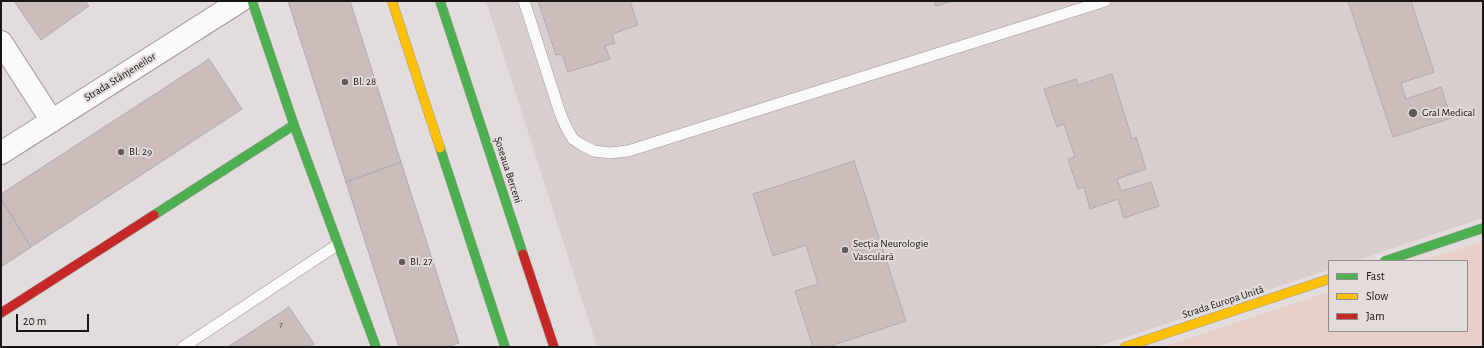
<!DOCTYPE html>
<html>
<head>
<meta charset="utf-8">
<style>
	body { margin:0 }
	#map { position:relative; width:1484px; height:348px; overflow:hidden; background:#e2dddc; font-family:"Alegreya Sans",sans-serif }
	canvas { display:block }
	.frame { position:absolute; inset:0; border:2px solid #181514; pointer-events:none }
	.legend { position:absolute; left:1328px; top:260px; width:140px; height:72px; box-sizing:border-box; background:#e4dcda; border:1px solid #928c8b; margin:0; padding:5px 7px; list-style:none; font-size:12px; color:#181514 }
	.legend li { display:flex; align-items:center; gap:8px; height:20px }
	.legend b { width:20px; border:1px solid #928c8b }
	.scale { position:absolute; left:16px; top:314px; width:73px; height:18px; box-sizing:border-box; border:2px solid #181514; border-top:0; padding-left:5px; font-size:12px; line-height:14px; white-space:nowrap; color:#181514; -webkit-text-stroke:3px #e4dcda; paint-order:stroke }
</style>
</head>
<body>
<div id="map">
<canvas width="1484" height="348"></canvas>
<div class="frame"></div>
<ul class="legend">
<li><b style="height:5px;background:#4caf50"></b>Fast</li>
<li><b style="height:5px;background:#ffc107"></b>Slow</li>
<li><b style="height:5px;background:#c62828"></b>Jam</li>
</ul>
<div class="scale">20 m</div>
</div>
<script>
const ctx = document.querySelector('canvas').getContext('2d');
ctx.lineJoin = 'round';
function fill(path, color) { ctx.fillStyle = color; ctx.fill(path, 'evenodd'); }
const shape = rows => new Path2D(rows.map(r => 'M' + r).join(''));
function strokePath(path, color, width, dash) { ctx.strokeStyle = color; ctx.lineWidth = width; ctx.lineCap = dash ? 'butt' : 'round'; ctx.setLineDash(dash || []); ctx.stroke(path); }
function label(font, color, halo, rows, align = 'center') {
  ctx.font = font + ' "Alegreya Sans",sans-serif'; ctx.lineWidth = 4; ctx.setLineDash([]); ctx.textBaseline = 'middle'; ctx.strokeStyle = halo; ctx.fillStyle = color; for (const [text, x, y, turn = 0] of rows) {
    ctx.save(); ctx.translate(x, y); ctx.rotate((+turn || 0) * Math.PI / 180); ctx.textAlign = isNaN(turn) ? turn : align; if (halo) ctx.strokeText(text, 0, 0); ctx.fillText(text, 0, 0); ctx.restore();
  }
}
fill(shape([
	[486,1,1483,1,1483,218,1355,261,1329,261,1329,270,1096,347,597,347]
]), '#d9cecb');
fill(shape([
	[1483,241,1483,347,1163,347,1329,292,1329,331,1467,331,1467,261,1422,261]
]), '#e9cfca');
const building = shape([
	[14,1,85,1,89,6,41,40,14,1],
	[288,1,350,1,401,162,346,182,288,1],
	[538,1,630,1,638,25,612,34,615,43,605,46,610,59,568,72,562,54,556,55,538,1],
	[934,1,952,1,936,6,934,1],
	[1348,1,1411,1,1434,72,1401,83,1406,99,1441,87,1451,118,1393,137,1348,1],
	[209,59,242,109,31,247,1,199,1,194,209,59],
	[1112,74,1132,139,1136,137,1146,169,1117,179,1121,191,1151,182,1159,206,1124,218,1118,199,1090,209,1084,187,1078,189,1068,159,1075,157,1064,124,1057,127,1044,89,1076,79,1078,85,1112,74],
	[854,161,906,321,828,347,813,347,795,291,818,284,806,245,773,256,753,194,854,161],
	[401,162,459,343,446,347,399,347,346,182,401,162],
	[1,199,31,247,1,267,1,199],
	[289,307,314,344,309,347,228,347,289,307]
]);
fill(building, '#cabcb9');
strokePath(building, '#afacab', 1);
const lane = shape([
	[524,1,560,113,567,129,573,139,582,145,594,151,610,153,628,151,1105,1],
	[183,347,337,245]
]);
const street = shape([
	[1,42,52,121],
	[1,153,240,1]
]);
const fast = shape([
	[252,1,294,125,376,347],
	[440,1,523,254],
	[440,148,505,347],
	[154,215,294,125],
	[1385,261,1483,228]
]);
const slow = shape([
	[392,1,440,148],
	[1125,347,1329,279]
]);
const jam = shape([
	[523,254,554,347],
	[1,313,154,215]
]);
strokePath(lane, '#9b9897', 12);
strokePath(street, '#9b9897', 24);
strokePath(fast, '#9b9897', 10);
strokePath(slow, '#9b9897', 10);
strokePath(jam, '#9b9897', 10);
strokePath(lane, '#fbfafa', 11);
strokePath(street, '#fbfafa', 22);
strokePath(fast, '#4caf50', 9);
strokePath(slow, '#ffc107', 9);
strokePath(jam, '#c62828', 9);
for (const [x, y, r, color] of [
	[345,82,4,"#5f5b5a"],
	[1413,113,5,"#5f5b5a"],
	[121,152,4,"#5f5b5a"],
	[845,250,4,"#5f5b5a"],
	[402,262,4,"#5f5b5a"]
]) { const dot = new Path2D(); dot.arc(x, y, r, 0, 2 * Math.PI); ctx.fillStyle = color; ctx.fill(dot); strokePath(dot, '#e4dcda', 1.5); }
label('9px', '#443f3d', null, [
	["7",281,325]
]);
label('11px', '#181514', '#e4dcda', [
	["Strada Stânjeneilor",120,77,-32],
	["Șoseaua Berceni",508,170,72],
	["Strada Europa Unită",1223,302,-18]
]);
label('11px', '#181514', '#e4dcda', [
	["Bl. 28",353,82],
	["Gral Medical",1422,113],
	["Bl. 29",129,152],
	["Secția Neurologie",853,244],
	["Vasculară",853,257],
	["Bl. 27",410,262]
], 'left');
</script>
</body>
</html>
